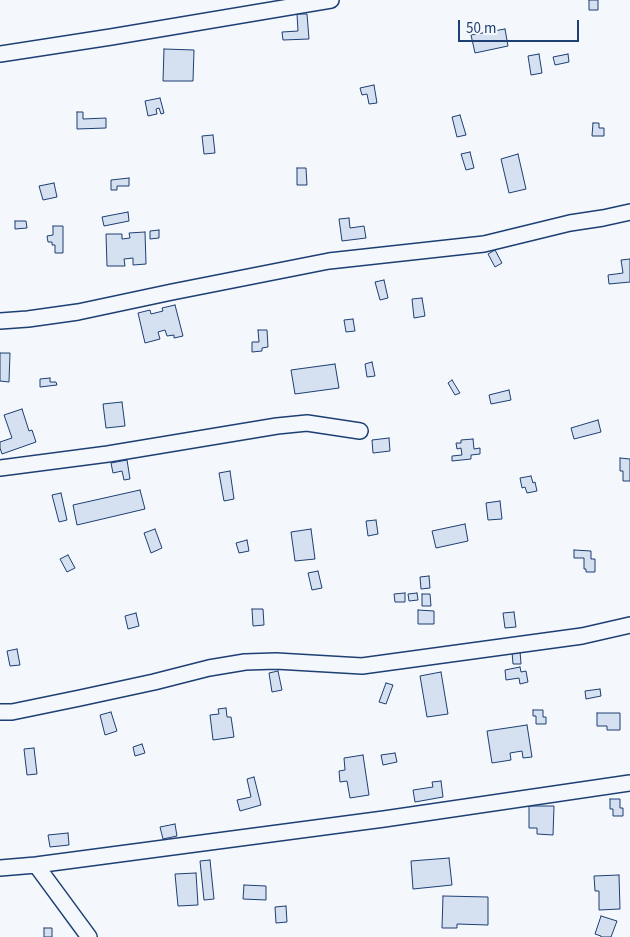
<!DOCTYPE html>
<html>
<head>
<meta charset="utf-8">
<style>
	body { margin:0 }
	#map { position:relative; width:630px; height:937px; overflow:hidden; background:#f4f7fb; font-family:"Source Sans 3",sans-serif }
	canvas { display:block }
	.scale { position:absolute; left:458px; top:20px; width:121px; height:22px; box-sizing:border-box; border:2px solid #1d3f73; border-top:0; padding-left:6px; font-size:15px; line-height:18px; white-space:nowrap; color:#1d3f73; -webkit-text-stroke:4px #f4f7fb; paint-order:stroke }
</style>
</head>
<body>
<div id="map">
<canvas width="630" height="937"></canvas>
<div class="scale">50 m</div>
</div>
<script>
const ctx = document.querySelector('canvas').getContext('2d');
ctx.lineJoin = 'round';
function fill(path, color) { ctx.fillStyle = color; ctx.fill(path, 'evenodd'); }
const shape = rows => new Path2D(rows.map(r => 'M' + r).join(''));
function strokePath(path, color, width, dash) { ctx.strokeStyle = color; ctx.lineWidth = width; ctx.lineCap = dash ? 'butt' : 'round'; ctx.setLineDash(dash || []); ctx.stroke(path); }
const building = shape([
	[589,0,598,0,598,10,589,10,589,0],
	[297,14,307,14,309,39,283,40,282,32,298,31,297,14],
	[505,29,508,46,475,53,471,35,505,29],
	[164,49,194,50,193,81,163,81,164,49],
	[539,54,542,73,531,75,528,56,539,54],
	[568,54,569,62,555,65,553,57,568,54],
	[374,85,377,103,369,104,367,94,362,95,360,88,374,85],
	[160,98,164,113,161,114,159,108,156,109,157,114,148,116,145,101,160,98],
	[77,112,83,112,83,119,106,118,106,128,77,129,77,112],
	[460,115,466,135,457,137,452,117,460,115],
	[593,123,599,123,599,128,604,128,604,136,592,136,593,123],
	[213,135,215,153,204,154,202,136,213,135],
	[470,152,474,168,466,170,461,154,470,152],
	[518,154,526,189,509,193,501,159,518,154],
	[297,168,306,168,307,185,297,185,297,168],
	[129,178,129,186,117,186,117,190,111,190,111,180,129,178],
	[54,183,57,197,43,200,39,186,54,183],
	[128,212,129,221,104,226,102,217,128,212],
	[349,218,350,228,364,226,366,238,342,241,339,219,349,218],
	[15,221,26,221,27,228,15,229,15,221],
	[53,226,63,226,63,253,55,253,55,245,52,245,52,242,48,242,47,236,53,235,53,226],
	[159,230,159,238,150,239,150,231,159,230],
	[145,232,146,264,133,265,133,258,124,259,125,266,107,266,106,234,122,234,122,239,130,238,129,233,145,232],
	[495,250,502,263,495,267,488,254,495,250],
	[630,259,630,282,609,284,608,275,623,273,621,260,630,259],
	[384,280,388,298,380,300,375,282,384,280],
	[422,298,425,316,414,318,412,299,422,298],
	[175,305,183,336,174,338,174,335,167,336,165,330,158,332,160,339,145,343,138,313,150,310,151,314,163,311,162,308,175,305],
	[353,319,355,331,346,332,344,320,353,319],
	[258,330,267,330,268,347,262,348,262,351,252,352,252,342,259,342,258,330],
	[0,353,10,353,9,382,0,381,0,353],
	[372,362,375,376,367,377,365,364,372,362],
	[335,364,339,388,295,394,291,370,335,364],
	[50,378,50,382,56,382,57,385,40,387,40,379,50,378],
	[452,380,460,393,455,395,448,383,452,380],
	[509,390,511,400,491,404,489,395,509,390],
	[122,402,125,426,106,428,103,404,122,402],
	[22,409,29,431,32,430,36,442,2,454,0,448,0,442,12,438,4,415,22,409],
	[598,420,601,432,574,439,571,428,598,420],
	[389,438,390,451,373,453,372,440,389,438],
	[473,439,474,449,480,448,480,454,471,455,471,459,452,461,452,456,462,455,461,448,457,449,456,443,461,443,461,440,473,439],
	[620,458,630,459,630,481,623,481,623,471,620,471,620,458],
	[127,460,130,479,124,480,122,471,113,473,111,463,127,460],
	[230,471,234,499,224,501,219,473,230,471],
	[531,476,533,483,535,482,537,491,527,493,525,487,522,488,520,478,531,476],
	[140,490,145,509,77,525,73,505,140,490],
	[61,493,67,520,59,522,52,495,61,493],
	[500,501,502,519,488,520,486,503,500,501],
	[376,520,378,534,368,536,366,521,376,520],
	[465,524,468,541,436,548,432,531,465,524],
	[155,529,162,548,151,553,144,533,155,529],
	[311,529,315,559,295,561,291,532,311,529],
	[247,540,249,551,239,553,236,543,247,540],
	[574,550,591,551,591,559,595,559,595,572,586,572,586,569,584,569,584,558,574,558,574,550],
	[68,555,75,568,67,572,60,559,68,555],
	[318,571,322,588,312,590,308,573,318,571],
	[429,576,430,588,421,589,420,577,429,576],
	[405,593,405,602,395,602,394,594,405,593],
	[417,593,418,600,409,601,408,594,417,593],
	[422,594,430,594,431,606,422,606,422,594],
	[252,609,263,609,264,625,253,626,252,609],
	[418,610,434,611,434,624,418,624,418,610],
	[514,612,516,627,505,628,503,613,514,612],
	[136,613,139,626,128,629,125,616,136,613],
	[17,649,20,665,10,666,7,651,17,649],
	[520,651,521,664,513,664,512,652,520,651],
	[520,667,521,672,526,671,528,682,520,684,519,678,506,680,505,670,520,667],
	[278,671,282,690,272,692,269,673,278,671],
	[441,672,448,714,427,717,420,676,441,672],
	[386,683,393,685,386,704,379,702,386,683],
	[600,689,601,696,586,699,585,691,600,689],
	[226,708,227,717,231,717,234,737,213,740,210,715,219,714,218,709,226,708],
	[533,710,543,710,543,717,546,717,546,724,536,724,536,716,533,716,533,710],
	[111,712,117,731,105,735,100,715,111,712],
	[597,713,620,713,620,730,607,730,607,726,597,726,597,713],
	[527,725,532,757,523,758,522,751,510,753,511,760,492,763,487,731,527,725],
	[142,744,145,753,135,756,133,747,142,744],
	[34,748,37,774,27,775,24,749,34,748],
	[395,753,397,762,383,765,381,755,395,753],
	[363,755,369,795,350,798,347,781,340,782,339,771,345,770,344,758,363,755],
	[254,777,261,805,240,811,237,800,251,797,247,779,254,777],
	[441,781,443,797,415,802,413,790,433,787,432,782,441,781],
	[610,799,620,799,620,808,623,808,623,816,613,816,613,809,610,809,610,799],
	[529,806,554,806,553,835,537,834,537,828,529,828,529,806],
	[175,824,177,836,163,839,160,827,175,824],
	[68,833,69,845,50,847,48,835,68,833],
	[449,858,452,885,413,889,411,861,449,858],
	[210,860,214,899,204,900,200,861,210,860],
	[196,873,198,905,178,906,175,874,196,873],
	[619,875,620,909,599,910,599,891,595,891,594,876,619,875],
	[244,885,266,886,266,900,243,899,244,885],
	[443,896,488,897,488,925,457,924,457,928,442,928,443,896],
	[286,906,287,922,276,923,275,907,286,906],
	[601,916,617,921,611,937,601,937,601,936,595,934,601,916],
	[44,928,52,928,52,937,44,937,44,928]
]);
fill(building, '#d5e0f0');
strokePath(building, '#1d3f73', 1);
const street = shape([
	[0,54,111,37,331,0],
	[0,321,28,319,78,312,172,292,329,261,484,244,570,223,603,218,630,212],
	[0,468,108,454,277,426,307,423,360,431],
	[0,712,12,712,80,698,154,682,209,668,245,662,276,661,362,666,582,636,630,625],
	[36,865,89,937],
	[0,868,36,865,384,819,630,783]
]);
strokePath(street, '#1d3f73', 18);
strokePath(street, '#f4f7fb', 15);
</script>
</body>
</html>
